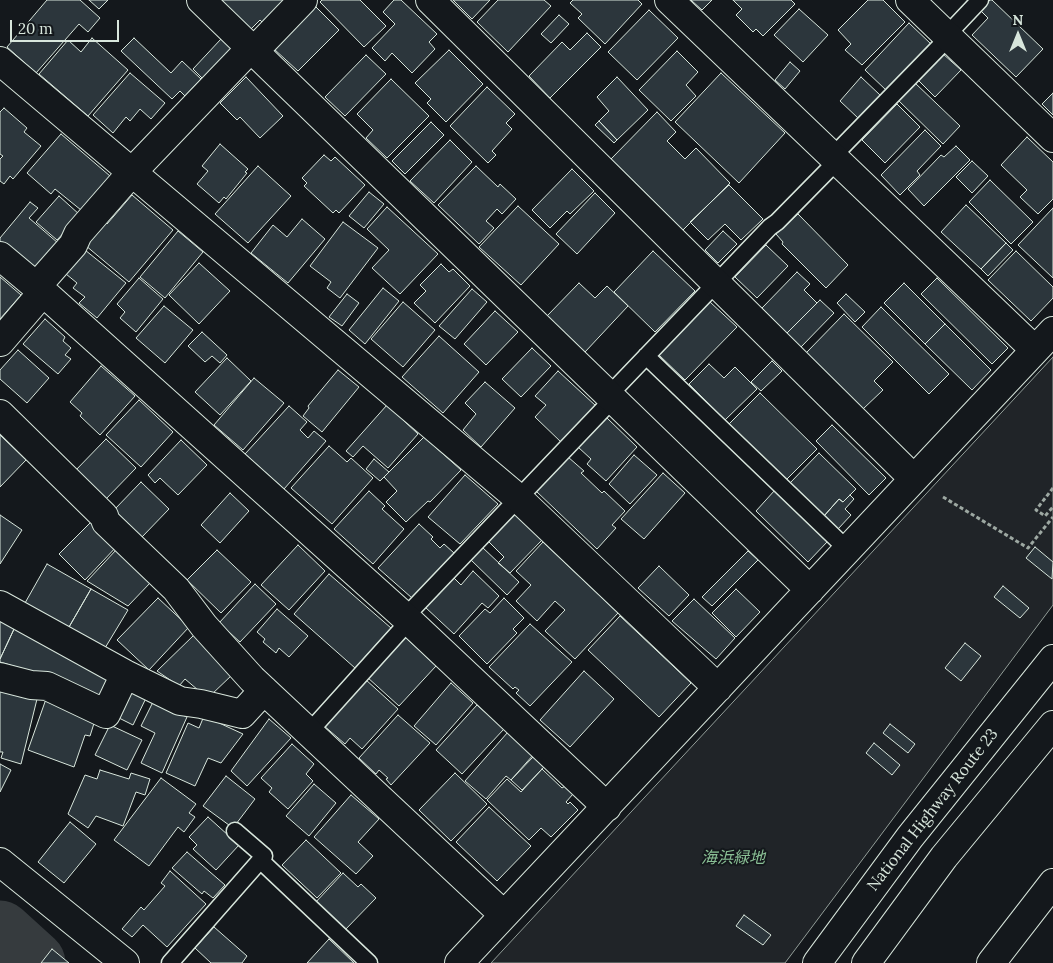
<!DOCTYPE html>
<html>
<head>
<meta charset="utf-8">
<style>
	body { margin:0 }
	#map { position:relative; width:1053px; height:963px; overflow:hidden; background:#14181c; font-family:Lora,serif }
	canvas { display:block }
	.north { position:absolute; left:993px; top:10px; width:50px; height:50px; -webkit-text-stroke:4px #14181c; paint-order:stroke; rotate:0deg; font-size:14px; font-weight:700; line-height:20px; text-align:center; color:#d8e6dc }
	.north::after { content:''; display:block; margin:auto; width:18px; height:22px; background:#d8e6dc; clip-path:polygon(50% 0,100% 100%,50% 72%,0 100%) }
	.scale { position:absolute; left:10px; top:20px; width:109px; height:22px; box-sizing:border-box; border:2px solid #d8e6dc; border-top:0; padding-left:6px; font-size:15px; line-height:18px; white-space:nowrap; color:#d8e6dc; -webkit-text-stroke:4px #14181c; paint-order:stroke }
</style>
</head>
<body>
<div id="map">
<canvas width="1053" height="963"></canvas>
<div class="north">N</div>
<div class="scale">20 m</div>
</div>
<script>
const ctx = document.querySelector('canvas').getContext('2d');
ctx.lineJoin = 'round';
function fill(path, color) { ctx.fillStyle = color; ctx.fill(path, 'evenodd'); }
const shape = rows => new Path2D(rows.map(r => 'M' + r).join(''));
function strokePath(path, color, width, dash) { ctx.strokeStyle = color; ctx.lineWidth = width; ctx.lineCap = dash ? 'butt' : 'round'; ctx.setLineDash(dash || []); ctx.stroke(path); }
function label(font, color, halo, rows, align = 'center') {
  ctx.font = font + ' Lora,"Noto Sans JP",serif'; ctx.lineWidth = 4; ctx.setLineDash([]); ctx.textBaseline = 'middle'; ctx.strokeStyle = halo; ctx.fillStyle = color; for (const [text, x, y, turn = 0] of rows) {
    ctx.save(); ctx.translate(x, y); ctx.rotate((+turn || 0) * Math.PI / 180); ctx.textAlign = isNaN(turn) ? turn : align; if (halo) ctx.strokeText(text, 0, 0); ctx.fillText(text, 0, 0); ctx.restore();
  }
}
const green = shape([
	[1053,357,1053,605,785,963,491,963,1053,357]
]);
fill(green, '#202428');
strokePath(green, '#939e99', 1);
strokePath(shape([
	[0,933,33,963]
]), '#363b3e', 65);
const building = shape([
	[47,0,80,0,100,18,88,32,79,24,36,73,7,47,47,0],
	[89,0,108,0,99,9,89,0],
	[221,0,290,0,265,25,260,20,250,30,221,0],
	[322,0,360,0,386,26,364,47,320,2,322,0],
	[394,0,401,0,437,34,429,42,435,49,412,73,392,53,385,61,372,48,395,24,383,12,394,0],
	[453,0,490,0,472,19,453,0],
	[498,0,544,0,551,6,508,52,477,22,498,0],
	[573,0,638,0,642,4,605,44,578,18,582,14,570,3,573,0],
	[691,0,712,0,702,10,691,0],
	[733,0,791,0,795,4,763,36,756,29,753,32,736,15,742,9,733,0],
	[868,0,883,0,905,22,862,65,845,50,851,44,838,30,868,0],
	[990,0,992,0,1043,49,1016,77,972,35,988,18,980,10,990,0],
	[316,7,339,30,298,71,274,49,316,7],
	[799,9,828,35,803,62,774,35,799,9],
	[649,10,678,38,637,80,608,52,649,10],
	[559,15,569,24,551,43,541,34,559,15],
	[909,23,931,44,887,91,865,70,909,23],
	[587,33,601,47,550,98,529,76,562,42,570,50,587,33],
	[92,38,128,70,88,116,39,74,68,40,81,52,92,38],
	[134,38,171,73,182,61,201,79,185,96,180,91,172,99,121,51,134,38],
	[221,39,235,52,206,82,193,69,221,39],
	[449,50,483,84,446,122,427,103,431,99,415,83,449,50],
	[677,51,698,72,686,85,696,96,671,121,639,90,677,51],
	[942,53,961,70,935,97,917,79,942,53],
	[366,55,386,74,345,116,325,97,366,55],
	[790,62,800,71,785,89,775,80,790,62],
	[130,73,165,103,151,119,140,109,130,121,126,117,113,133,93,115,130,73],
	[721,73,785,133,739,183,675,122,721,73],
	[246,77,283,116,260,138,240,117,237,120,220,103,246,77],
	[617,77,648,110,617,140,599,121,609,111,597,97,617,77],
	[861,77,880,95,858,118,840,101,861,77],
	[391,79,429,116,387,158,366,138,373,130,357,114,391,79],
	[914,82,960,126,943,144,898,100,914,82],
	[487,87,515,114,506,123,512,129,492,151,496,155,488,163,450,126,487,87],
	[1053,93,1053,115,1042,104,1053,93],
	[897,104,920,127,885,163,862,140,897,104],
	[4,108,27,128,24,132,41,146,13,179,10,176,4,184,0,181,0,159,3,156,0,154,0,112,4,108],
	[657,112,676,132,667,141,685,159,696,148,730,183,683,230,611,159,657,112],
	[599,121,617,140,614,143,595,125,599,121],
	[431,122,444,135,405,174,392,161,431,122],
	[925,130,941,146,917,171,920,175,900,195,881,175,925,130],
	[61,134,110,176,81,210,55,189,51,194,27,173,61,134],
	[1027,137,1053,162,1053,199,1038,214,1020,197,1027,190,1001,165,1027,137],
	[450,140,472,162,434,203,410,181,450,140],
	[220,144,248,169,245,172,247,173,226,199,224,197,219,203,197,184,208,171,202,166,220,144],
	[956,146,970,160,924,206,908,189,941,155,944,157,956,146],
	[324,155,331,161,335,157,365,185,339,213,336,210,333,213,304,186,307,183,302,178,324,155],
	[972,161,988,176,972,193,956,177,972,161],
	[258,166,291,196,248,243,215,214,258,166],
	[476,166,498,187,500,184,516,199,502,214,497,209,486,221,494,228,479,244,438,205,476,166],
	[572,169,594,191,570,214,567,211,550,228,532,210,572,169],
	[990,180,1033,222,1011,244,969,202,990,180],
	[729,185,763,219,741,240,725,224,708,240,690,222,729,185],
	[369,192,384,204,364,228,349,216,369,192],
	[595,193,615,213,577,254,556,234,595,193],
	[132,195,173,230,129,282,85,245,105,222,107,224,132,195],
	[59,196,80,215,57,240,36,222,59,196],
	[30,202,38,208,29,218,58,243,32,272,0,244,0,238,30,202],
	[966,205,1006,243,981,269,941,232,966,205],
	[518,206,559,244,521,285,479,247,518,206],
	[387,207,438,254,400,294,372,268,389,250,367,229,387,207],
	[1053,208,1053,278,1018,245,1053,208],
	[798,214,848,265,826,288,782,244,783,242,776,234,798,214],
	[302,219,325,239,288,283,251,253,273,225,287,237,302,219],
	[343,222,378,248,340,298,327,288,331,282,310,266,343,222],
	[178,231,203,252,165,298,140,277,178,231],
	[723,231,737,244,718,263,705,250,723,231],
	[1006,243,1013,250,988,276,981,269,1006,243],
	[766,245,788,266,757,298,735,277,766,245],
	[85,250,126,283,97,318,79,303,85,297,73,288,77,283,66,274,85,250],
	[653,251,695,291,655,332,614,292,653,251],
	[1016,251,1053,287,1053,298,1031,321,988,280,1016,251],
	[199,263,230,291,199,324,169,295,199,263],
	[441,264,449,272,453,269,470,286,435,323,414,303,426,291,420,285,441,264],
	[797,272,810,284,804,290,817,303,787,333,762,308,797,272],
	[0,277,21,295,0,319,0,277],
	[139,278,163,299,136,332,120,318,125,312,117,304,139,278],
	[937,278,1008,348,992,364,921,294,937,278],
	[579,283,595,298,607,286,628,306,585,352,547,316,579,283],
	[904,283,945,324,925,344,884,303,904,283],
	[383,288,399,301,365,344,349,330,383,288],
	[472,289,487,302,455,339,439,326,472,289],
	[347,294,359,303,342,326,329,317,347,294],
	[846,294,865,312,855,322,837,303,846,294],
	[820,300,834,313,801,347,787,333,820,300],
	[403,302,435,330,403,367,371,339,403,302],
	[710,302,737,327,685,380,659,355,710,302],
	[164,306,193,330,165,363,136,338,164,306],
	[881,307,949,374,929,394,862,327,881,307],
	[495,311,518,332,486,365,464,344,495,311],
	[844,314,893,362,874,381,883,390,863,409,806,353,844,314],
	[45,319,65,337,63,341,71,348,65,355,71,359,58,374,23,344,45,319],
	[945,324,991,370,972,390,925,344,945,324],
	[202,332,227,355,220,363,212,356,205,362,188,346,202,332],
	[439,336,479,372,443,413,402,377,439,336],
	[532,348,551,366,521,397,502,379,532,348],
	[18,350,49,378,27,403,0,379,0,370,18,350],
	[227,358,251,381,220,415,195,392,227,358],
	[772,361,782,371,761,391,751,382,772,361],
	[709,364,724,378,735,367,757,389,725,420,689,384,709,364],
	[101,366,135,396,100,435,80,416,82,413,70,402,101,366],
	[338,370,359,387,322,432,303,416,309,408,308,406,338,370],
	[558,371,596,406,562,443,535,417,546,405,535,396,558,371],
	[254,378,284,403,243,450,214,425,254,378],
	[485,382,515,408,481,447,463,430,476,414,465,403,485,382],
	[760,393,817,449,786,480,729,424,760,393],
	[139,400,173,432,141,467,106,435,139,400],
	[387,405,418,434,388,468,363,446,353,457,346,451,387,405],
	[289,406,307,422,300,430,308,438,314,431,326,441,284,489,245,454,289,406],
	[607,418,637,447,606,481,587,464,591,459,578,447,607,418],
	[832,425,886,478,869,495,816,441,832,425],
	[0,435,26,460,0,487,0,435],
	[424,437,461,470,430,502,428,501,406,522,386,502,397,491,384,477,424,437],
	[106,439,136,468,104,501,74,472,106,439],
	[181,440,207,465,178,495,160,478,155,483,148,475,181,440],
	[329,446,347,462,351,458,373,478,332,524,291,488,329,446],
	[819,453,856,489,843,502,839,499,824,516,790,483,819,453],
	[634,455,657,475,630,504,609,484,634,455],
	[568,457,584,471,581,473,602,493,604,491,625,511,612,525,616,528,597,549,536,491,568,457],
	[374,459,389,472,380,481,366,469,374,459],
	[663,473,685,493,644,539,621,519,663,473],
	[465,475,498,504,460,544,428,517,465,475],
	[141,482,169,509,142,537,114,510,141,482],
	[775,490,828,541,808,562,756,511,775,490],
	[369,491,385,506,382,509,404,529,373,564,334,529,369,491],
	[230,493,249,511,220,543,201,525,230,493],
	[850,495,854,499,845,509,851,515,838,529,824,516,839,499,843,502,850,495],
	[513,512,542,540,510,573,498,563,504,557,486,539,513,512],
	[0,515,22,530,0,564,0,515],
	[93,520,118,545,85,580,59,554,93,520],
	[419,524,433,537,431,539,440,548,444,544,454,553,412,598,378,568,419,524],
	[543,542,618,613,575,659,545,631,565,610,555,601,537,621,516,601,531,585,516,571,543,542],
	[298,545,325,571,289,610,261,585,298,545],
	[482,547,519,582,507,595,470,559,482,547],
	[1035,547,1053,562,1052,579,1026,558,1035,547],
	[117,549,151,582,128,606,87,581,117,549],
	[217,550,251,582,221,613,187,580,217,550],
	[748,551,758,560,712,606,702,597,748,551],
	[47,564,91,589,69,627,25,603,47,564],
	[659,566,689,595,669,616,638,588,659,566],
	[473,571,499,596,488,608,482,603,454,634,425,607,453,577,461,585,473,571],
	[329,574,391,628,355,668,294,614,329,574],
	[255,584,276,604,240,642,219,623,255,584],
	[1003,586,1029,608,1020,618,994,597,1003,586],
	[91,589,128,610,105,648,69,627,91,589],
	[736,589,760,612,736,637,712,613,736,589],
	[158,598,189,627,149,670,117,640,158,598],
	[504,598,524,618,513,629,517,633,487,664,459,636,485,609,490,613,504,598],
	[694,599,735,638,716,659,672,621,694,599],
	[277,609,308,636,289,657,279,648,276,653,263,642,265,639,257,632,277,609],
	[620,616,691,683,659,717,588,650,620,616],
	[0,620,15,627,0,659,0,620],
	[530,624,572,662,530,706,516,693,519,690,515,687,513,689,489,667,530,624],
	[15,627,115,677,103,701,40,674,0,662,0,659,15,627],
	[194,635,233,674,210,696,198,690,185,679,179,686,157,671,194,635],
	[404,636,436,666,399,706,367,677,404,636],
	[965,643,981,656,961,681,945,668,965,643],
	[584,671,614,699,570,747,540,720,584,671],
	[365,679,398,709,362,749,350,738,345,744,323,725,365,679],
	[451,683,473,703,436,745,414,726,451,683],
	[0,685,38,695,21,764,1,758,3,752,0,752,0,685],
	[127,686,147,696,133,725,113,715,127,686],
	[46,699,96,717,90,736,85,735,74,767,28,750,46,699],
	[153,702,187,717,162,773,141,763,155,733,141,726,153,702],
	[477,705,504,729,462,774,436,750,477,705],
	[398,715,430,743,391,785,386,779,388,778,379,770,376,774,359,758,398,715],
	[204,716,243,734,221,763,208,758,195,786,166,773,188,723,199,728,204,716],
	[269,719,291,738,247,786,231,771,269,719],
	[890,724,915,744,908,753,883,733,890,724],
	[110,725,142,740,127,770,95,755,110,725],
	[508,732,534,754,511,780,506,776,486,799,465,781,508,732],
	[874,743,900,765,892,775,866,753,874,743],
	[292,744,314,764,306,774,313,781,288,809,269,792,272,788,261,778,292,744],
	[533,757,544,767,522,790,511,780,533,757],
	[0,764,11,770,0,792,0,764],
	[542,769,562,788,565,786,573,794,566,802,568,804,570,802,578,810,551,837,541,828,529,840,487,800,507,779,521,792,542,769],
	[100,770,129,779,131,773,150,779,145,795,136,792,123,826,96,816,88,828,68,814,85,775,97,779,100,770],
	[455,773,487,804,451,841,419,810,455,773],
	[226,776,255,799,233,828,203,806,226,776],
	[161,778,196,804,189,813,195,817,184,832,178,827,149,866,114,840,161,778],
	[314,784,336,803,309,836,286,816,314,784],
	[351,795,379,819,358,842,373,856,356,874,314,837,351,795],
	[489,807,531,846,497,881,456,842,489,807],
	[208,817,239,845,216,870,193,849,197,845,189,837,208,817],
	[70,822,96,844,64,883,38,862,70,822],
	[306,840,341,873,317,898,282,865,306,840],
	[187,852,225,885,213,898,204,891,202,894,172,868,187,852],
	[170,871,206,904,167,947,143,925,132,937,122,929,141,907,144,910,165,886,161,883,170,871],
	[343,873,358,887,361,884,376,898,343,932,314,904,343,873],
	[744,915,771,935,763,945,736,926,744,915],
	[214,927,247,956,242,963,211,963,195,948,214,927],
	[329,939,354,963,307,963,329,939],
	[52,949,69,963,41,963,52,949]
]);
fill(building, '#2c363c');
strokePath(building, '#d8e6dc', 1);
const lane = shape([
	[946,36,980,0],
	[833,156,948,38],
	[646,356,848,550],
	[609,395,770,227,777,222,837,161],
	[405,617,613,399],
	[309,732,409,621],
	[260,860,369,963],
	[170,963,264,856,235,831]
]);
const street = shape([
	[201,0,810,590],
	[430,0,914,479],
	[669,0,1035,350],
	[910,0,1053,138],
	[253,52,303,0],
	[0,61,518,498,718,688],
	[0,256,43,292,405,617,607,807],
	[36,287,73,245,78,234,132,172,250,49],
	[0,342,43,292],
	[0,414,104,516,106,522,176,589,204,626,252,679,504,915],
	[0,605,125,674,180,701,201,704,242,714,264,690],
	[0,677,31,685,47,686,106,714,125,674],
	[0,862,125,963],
	[459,963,1053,331],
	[991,963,1053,883]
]);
const highway = shape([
	[817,963,910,837,1053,659],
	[866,963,944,857,1053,725]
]);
strokePath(lane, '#d8e6dc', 19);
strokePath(street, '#d8e6dc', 30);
strokePath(highway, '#d8e6dc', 30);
strokePath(shape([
	[1053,488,1036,510,1045,516,1053,507],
	[943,497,1028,548,1053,517]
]), '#9da8a2', 3, [4, 2.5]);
strokePath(lane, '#14181c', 16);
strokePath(street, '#14181c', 28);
strokePath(highway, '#14181c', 28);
label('16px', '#d8e6dc', '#14181c', [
	["National Highway Route 23",933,810,-52]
]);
label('italic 16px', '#8ac095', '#14181c', [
	["海浜緑地",733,858]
]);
</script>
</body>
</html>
